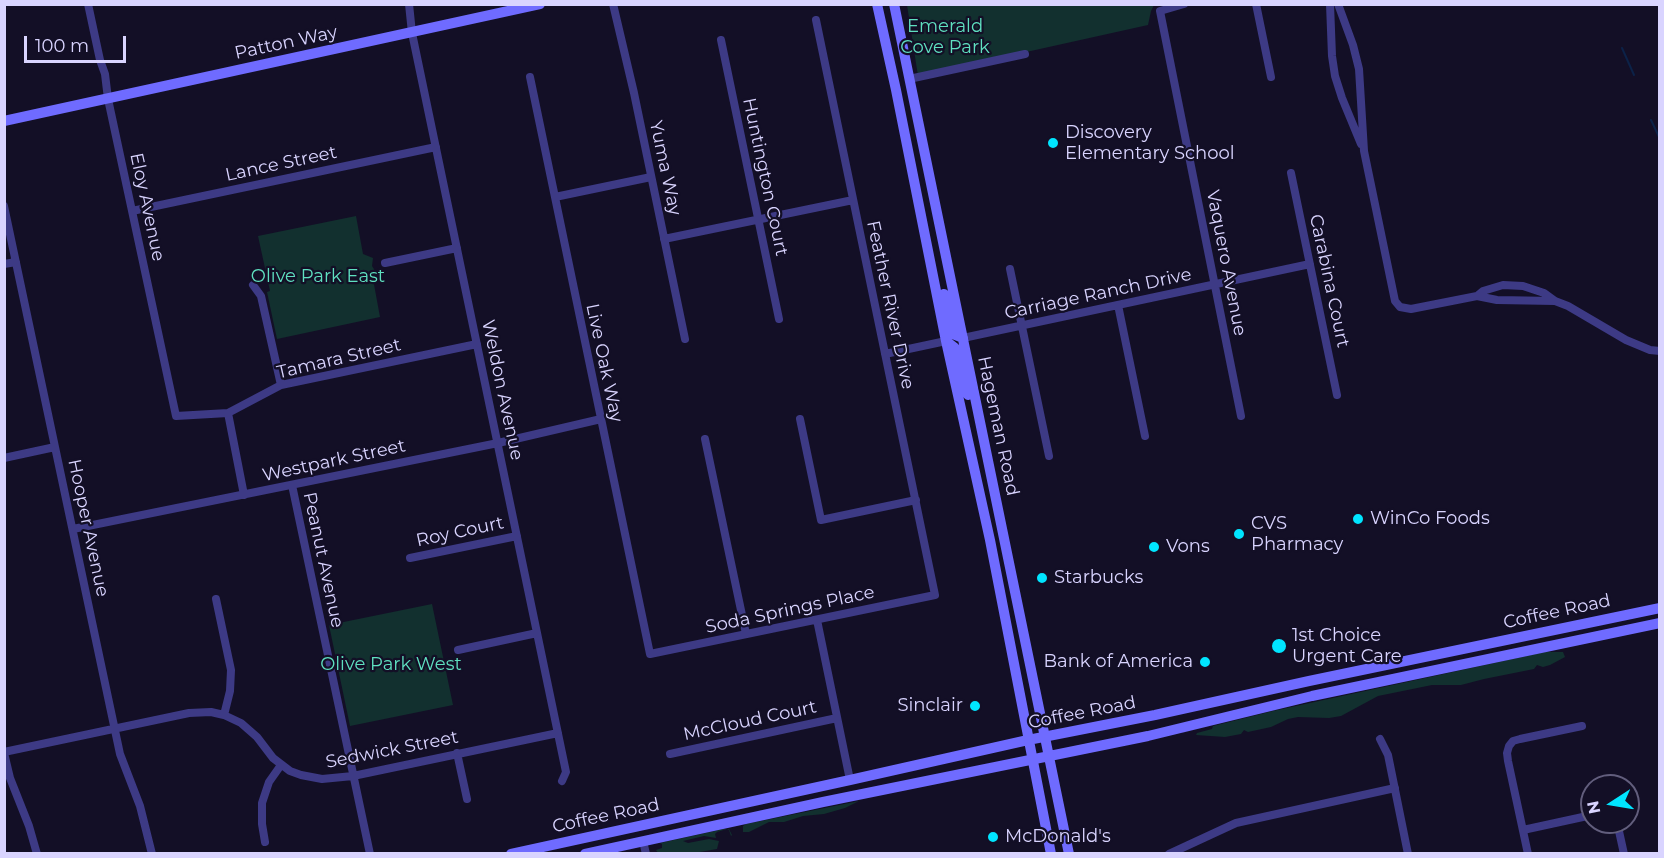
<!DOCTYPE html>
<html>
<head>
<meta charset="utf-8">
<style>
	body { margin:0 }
	#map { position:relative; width:1664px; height:858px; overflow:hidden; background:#130f26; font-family:Montserrat,sans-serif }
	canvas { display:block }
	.frame { position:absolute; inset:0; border:6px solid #d9d4ff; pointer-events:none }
	.north { position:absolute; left:1580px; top:774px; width:60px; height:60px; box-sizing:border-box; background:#130f26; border:2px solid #625e7d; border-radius:50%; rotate:258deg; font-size:16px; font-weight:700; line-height:24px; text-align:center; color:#d9d4ff }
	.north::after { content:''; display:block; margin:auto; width:21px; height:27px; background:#00e5ff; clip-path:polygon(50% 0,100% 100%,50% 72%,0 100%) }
	.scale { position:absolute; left:24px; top:36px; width:102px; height:27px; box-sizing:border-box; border:3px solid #d9d4ff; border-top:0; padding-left:8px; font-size:18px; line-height:21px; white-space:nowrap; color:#d9d4ff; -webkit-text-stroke:4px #130f26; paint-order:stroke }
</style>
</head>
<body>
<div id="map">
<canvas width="1664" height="858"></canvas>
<div class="frame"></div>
<div class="north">N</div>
<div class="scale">100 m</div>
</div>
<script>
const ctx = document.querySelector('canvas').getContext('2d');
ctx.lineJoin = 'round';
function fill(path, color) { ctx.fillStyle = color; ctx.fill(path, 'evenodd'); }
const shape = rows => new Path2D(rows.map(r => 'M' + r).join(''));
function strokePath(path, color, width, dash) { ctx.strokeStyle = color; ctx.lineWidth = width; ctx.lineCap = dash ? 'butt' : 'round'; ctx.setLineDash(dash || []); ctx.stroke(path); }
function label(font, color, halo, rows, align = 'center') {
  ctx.font = font + ' Montserrat,sans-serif'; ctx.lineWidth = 4.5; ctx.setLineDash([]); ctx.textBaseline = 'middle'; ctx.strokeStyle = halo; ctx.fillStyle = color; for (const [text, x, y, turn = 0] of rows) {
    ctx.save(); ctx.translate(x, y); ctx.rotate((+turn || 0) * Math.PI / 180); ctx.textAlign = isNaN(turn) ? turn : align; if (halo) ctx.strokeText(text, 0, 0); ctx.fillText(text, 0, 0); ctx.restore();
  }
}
fill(shape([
	[907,5,1154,5,1151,11,1148,25,918,76],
	[356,216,363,254,373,258,372,266,377,274,373,279,380,317,277,339,267,292,270,291,258,236],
	[432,604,453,705,350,726,329,625],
	[1545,652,1563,652,1565,657,1550,665,1543,667,1537,665,1534,669,1484,679,1461,685,1432,685,1378,696,1341,716,1329,718,1298,717,1288,719,1271,727,1248,732,1244,730,1241,734,1225,737,1196,735,1197,733,1212,729,1213,726,1273,711],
	[859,801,845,808,824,814,803,816,784,822,769,822,749,832,743,832,743,826,746,824],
	[724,829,729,829,732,835,731,836,729,830,727,829,717,832,715,834,716,838,704,836,683,841,688,843,709,839,719,841,717,849,694,853,658,853,656,850,662,848,662,844,660,843]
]), '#12302f');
strokePath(shape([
	[1622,48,1634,75],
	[1651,120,1660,139]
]), '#0c2248', 2);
strokePath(shape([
	[88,4,100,60,105,74,108,99,176,416,228,413,281,385,477,344],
	[409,4,412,33,566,772,562,781],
	[613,4,634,93,685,339],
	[1184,4,1160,11,1241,416],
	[1256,4,1271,77],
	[1330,4,1332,56,1335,76,1342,98,1361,144],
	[1338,4,1353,45,1359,69,1364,151,1395,301,1400,307,1411,309,1477,296,1497,300,1555,301],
	[721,40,779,319],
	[530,77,650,654,935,595,816,20],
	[909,79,1025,54],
	[1291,173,1337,395],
	[555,197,651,177],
	[4,206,120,754,140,806,152,854],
	[132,211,436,147],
	[664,239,853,200],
	[385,263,457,248],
	[4,264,16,262],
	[1010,269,1049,456],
	[253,285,261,296,281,385],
	[1477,296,1483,291,1503,285,1523,286,1544,293,1555,301,1568,306,1626,340,1650,350,1660,351],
	[1118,305,1145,436],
	[963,338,1310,264],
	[885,354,946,341],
	[228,413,244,495],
	[800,419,821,520,916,500],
	[705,439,746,634],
	[4,458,55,447],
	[292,485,370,854],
	[73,529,498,443,601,419],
	[410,558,517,536],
	[216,599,231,670,230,691,224,715],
	[817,620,850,780],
	[458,650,537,633],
	[1380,739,1388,755,1408,854],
	[4,752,189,713,211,712,224,715,241,723,257,737,273,758,290,771,301,775,322,779,353,776,558,733],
	[4,753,10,778,29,826,37,854],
	[457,753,467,799],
	[670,754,837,718],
	[1617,822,1624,854],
	[1523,830,1592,815],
	[643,841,646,854],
	[265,842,262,824,262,803,269,782,281,765],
	[1169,854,1236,823,1395,788],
	[1528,854,1508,761,1507,753,1509,746,1513,741,1520,739,1582,726]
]), '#3d3a85', 8);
strokePath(shape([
	[877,4,896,90,946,341,990,540,1051,854],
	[894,4,1069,854],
	[4,121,540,4],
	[944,294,953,334,963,338],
	[946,341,955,348,968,395],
	[511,854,850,780,1028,740,1155,715,1309,681,1660,608],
	[585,854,823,802,1148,736,1312,696,1660,623]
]), '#6f6bff', 10);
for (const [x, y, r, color] of [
	[1053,143,6,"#00e5ff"],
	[1358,519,6,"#00e5ff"],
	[1239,534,6,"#00e5ff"],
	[1154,547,6,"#00e5ff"],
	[1042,578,6,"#00e5ff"],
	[1279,646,8,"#00e5ff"],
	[1205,662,6,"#00e5ff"],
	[975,706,6,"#00e5ff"],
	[993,837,6,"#00e5ff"]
]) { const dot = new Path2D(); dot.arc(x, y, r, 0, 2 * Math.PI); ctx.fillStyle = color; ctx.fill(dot); strokePath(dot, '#130f26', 2); }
label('18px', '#5fe0c0', '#130f26', [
	["Emerald",945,27],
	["Cove Park",945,48],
	["Olive Park East",318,277],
	["Olive Park West",391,665]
]);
label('18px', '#d9d4ff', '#130f26', [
	["Patton Way",286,43,-12],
	["Lance Street",281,164,-12],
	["Yuma Way",665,168,78],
	["Huntington Court",765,177,78],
	["Eloy Avenue",147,207,78],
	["Vaquero Avenue",1226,263,79],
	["Carabina Court",1329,281,78],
	["Carriage Ranch Drive",1098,294,-12],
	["Feather River Drive",890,305,78],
	["Tamara Street",339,359,-13],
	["Live Oak Way",604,363,78],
	["Weldon Avenue",502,390,78],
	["Hageman Road",998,426,78],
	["Westpark Street",334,461,-12],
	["Hooper Avenue",88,528,78],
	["Roy Court",460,532,-12],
	["Peanut Avenue",323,560,78],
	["Soda Springs Place",790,610,-12],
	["Coffee Road",1557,612,-12],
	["Coffee Road",1082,713,-11],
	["McCloud Court",750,721,-12],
	["Sedwick Street",392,750,-11],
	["Coffee Road",606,816,-12]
]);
label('18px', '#d9d4ff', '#130f26', [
	["Discovery",1065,133],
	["Elementary School",1065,154],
	["WinCo Foods",1370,519],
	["CVS",1251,524],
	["Pharmacy",1251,545],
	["Vons",1166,547],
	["Starbucks",1054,578],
	["1st Choice",1292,636],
	["Urgent Care",1292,657],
	["Bank of America",1193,662,"right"],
	["Sinclair",963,706,"right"],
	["McDonald's",1005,837]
], 'left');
</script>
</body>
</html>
